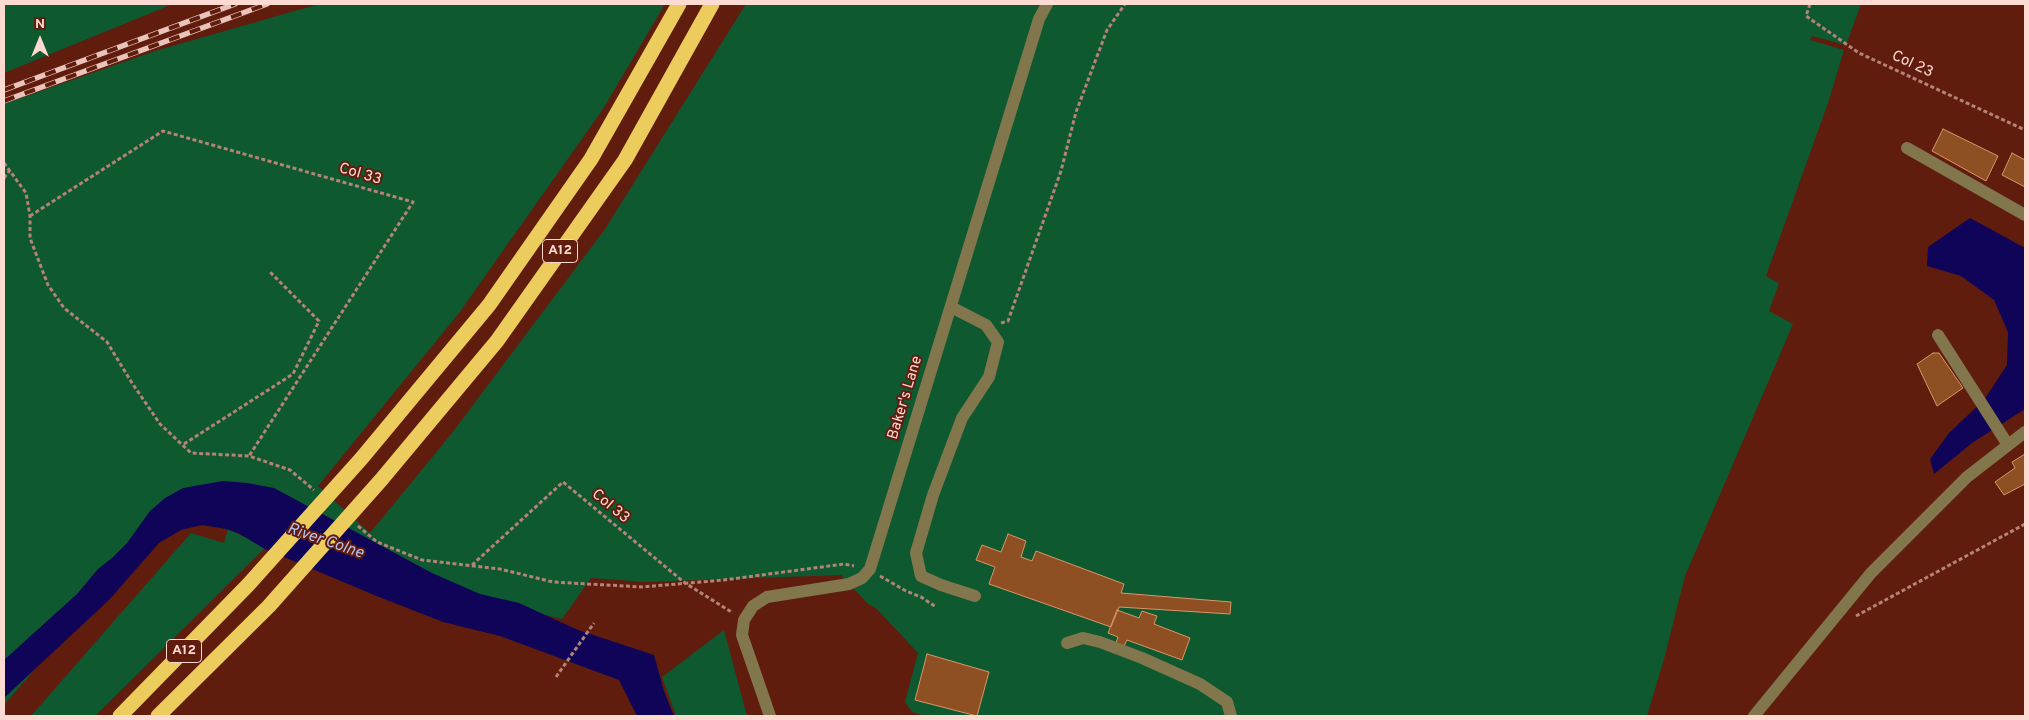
<!DOCTYPE html>
<html>
<head>
<meta charset="utf-8">
<style>
	body { margin:0 }
	#map { position:relative; width:2029px; height:720px; overflow:hidden; background:#601c0d; font-family:Overpass,sans-serif }
	canvas { display:block }
	.frame { position:absolute; inset:0; border:5px solid #fddad2; pointer-events:none }
	.north { position:absolute; left:15px; top:15px; width:50px; height:50px; -webkit-text-stroke:4px #601c0d; paint-order:stroke; rotate:0deg; font-size:14px; font-weight:700; line-height:20px; text-align:center; color:#fddad2 }
	.north::after { content:''; display:block; margin:auto; width:18px; height:22px; background:#fddad2; clip-path:polygon(50% 0,100% 100%,50% 72%,0 100%) }
</style>
</head>
<body>
<div id="map">
<canvas width="2029" height="720"></canvas>
<div class="frame"></div>
<div class="north">N</div>
</div>
<script>
const ctx = document.querySelector('canvas').getContext('2d');
ctx.lineJoin = 'round';
function fill(path, color) { ctx.fillStyle = color; ctx.fill(path, 'evenodd'); }
const shape = rows => new Path2D(rows.map(r => 'M' + r).join(''));
function strokePath(path, color, width, dash) { ctx.strokeStyle = color; ctx.lineWidth = width; ctx.lineCap = dash ? 'butt' : 'round'; ctx.setLineDash(dash || []); ctx.stroke(path); }
function label(font, color, halo, rows, align = 'center') {
  ctx.font = font + ' Overpass,sans-serif'; ctx.lineWidth = 4; ctx.setLineDash([]); ctx.textBaseline = 'middle'; ctx.strokeStyle = halo; ctx.fillStyle = color; for (const [text, x, y, turn = 0] of rows) {
    ctx.save(); ctx.translate(x, y); ctx.rotate((+turn || 0) * Math.PI / 180); ctx.textAlign = isNaN(turn) ? turn : align; if (halo) ctx.strokeText(text, 0, 0); ctx.fillText(text, 0, 0); ctx.restore();
  }
}
fill(shape([
	[4,4,173,4,4,73],
	[319,4,665,4,603,109,459,313,318,486,370,533,452,433,605,229,746,4,1861,4,1846,45,1812,36,1810,40,1844,50,1828,103,1766,276,1779,283,1769,311,1793,324,1685,576,1664,659,1647,716,925,716,912,712,905,702,918,653,876,608,868,604,841,575,645,582,591,578,562,619,406,582,191,489,4,705,4,104,155,51],
	[228,529,266,547,95,716,31,716,191,533,224,543],
	[724,630,747,716,676,716,662,677]
]), '#0f5930');
fill(shape([
	[1970,218,2025,248,2025,409,1972,443,1934,474,1930,459,1949,433,1984,400,2007,365,2008,332,1994,300,1961,276,1927,266,1928,247],
	[223,481,247,483,274,488,432,573,480,594,519,603,578,630,654,655,664,691,674,716,637,716,619,680,500,636,443,622,374,595,265,549,238,533,226,529,202,525,181,530,159,543,109,600,4,698,4,660,77,594,98,569,112,558,127,543,150,511,165,498,183,488]
]), '#100458');
const building = shape([
	[1943,129,1998,156,1986,181,1932,151,1943,129],
	[2012,153,2025,160,2025,187,2002,175,2012,153],
	[1933,353,1939,353,1963,388,1937,406,1917,364,1933,353],
	[2025,454,2025,484,2004,495,1995,482,2015,468,2012,462,2025,454],
	[1008,534,1026,541,1021,557,1032,561,1036,551,1124,584,1121,593,1231,602,1230,614,1119,607,1111,627,989,584,995,567,976,560,982,545,1001,552,1008,534],
	[1117,610,1139,618,1142,611,1157,616,1154,624,1190,638,1182,660,1127,640,1124,646,1116,643,1118,637,1108,633,1117,610],
	[927,654,989,672,977,716,915,700,927,654]
]);
fill(building, '#8e5023');
strokePath(building, '#da9569', 1);
strokePath(shape([
	[1810,4,1806,16,1859,53,2025,130],
	[4,163,26,193,30,216,30,238,48,285,64,308,107,342,132,383,160,424,191,453,249,456,290,470,314,490],
	[4,178,10,170],
	[30,216,163,131,413,202,249,456],
	[1001,323,1008,321,1061,171,1076,112,1107,30,1125,4],
	[184,444,293,374,319,321,270,272],
	[358,526,377,542,422,560,500,569,553,582,642,587,724,580,844,564,854,566],
	[472,565,563,482,685,583,733,613],
	[880,576,906,591,921,597,936,607],
	[1856,616,2025,524],
	[556,677,594,623]
]), '#b58377', 3, [4, 2.5]);
strokePath(shape([
	[1907,148,2025,215],
	[951,307,986,325,998,342,989,377,962,418,933,495,916,553,921,576,941,585,975,596],
	[1938,335,2008,445],
	[1067,643,1083,638,1100,642,1142,658,1200,684,1227,702,1231,716],
	[770,716,742,635,744,620,753,606,767,597,849,584,862,578,870,569,1039,19,1047,4],
	[1754,716,1871,573,1967,477,2025,432]
]), '#82764c', 12);
strokePath(shape([
	[120,716,248,585,361,459,489,305,591,159,679,4],
	[158,716,269,606,381,480,497,341,625,160,712,4]
]), '#ebcc5c', 15);
const rail = shape([
	[4,90,235,4],
	[4,101,267,4]
]);
strokePath(rail, '#eac3ba', 5.5);
strokePath(rail, '#601c0d', 4, [11]);
for (const [x, y, w] of [
	[560,251,35],
	[184,651,35]
]) { const box = new Path2D(); box.roundRect(x - w / 2, y - 11.5, w, 23, 4); ctx.fillStyle = '#601c0d'; ctx.fill(box); strokePath(box, '#fddad2', 1); }
label('bold 14px', '#fddad2', null, [
	["A12",560,251],
	["A12",184,651]
]);
label('15px', '#fddad2', '#601c0d', [
	["Col 23",1912,65,25],
	["Col 33",360,175,16],
	["Baker's Lane",906,398,-73],
	["Col 33",610,507,40]
]);
label('italic 16px', '#b7c3f0', '#601c0d', [
	["River Colne",325,542,19]
]);
</script>
</body>
</html>
